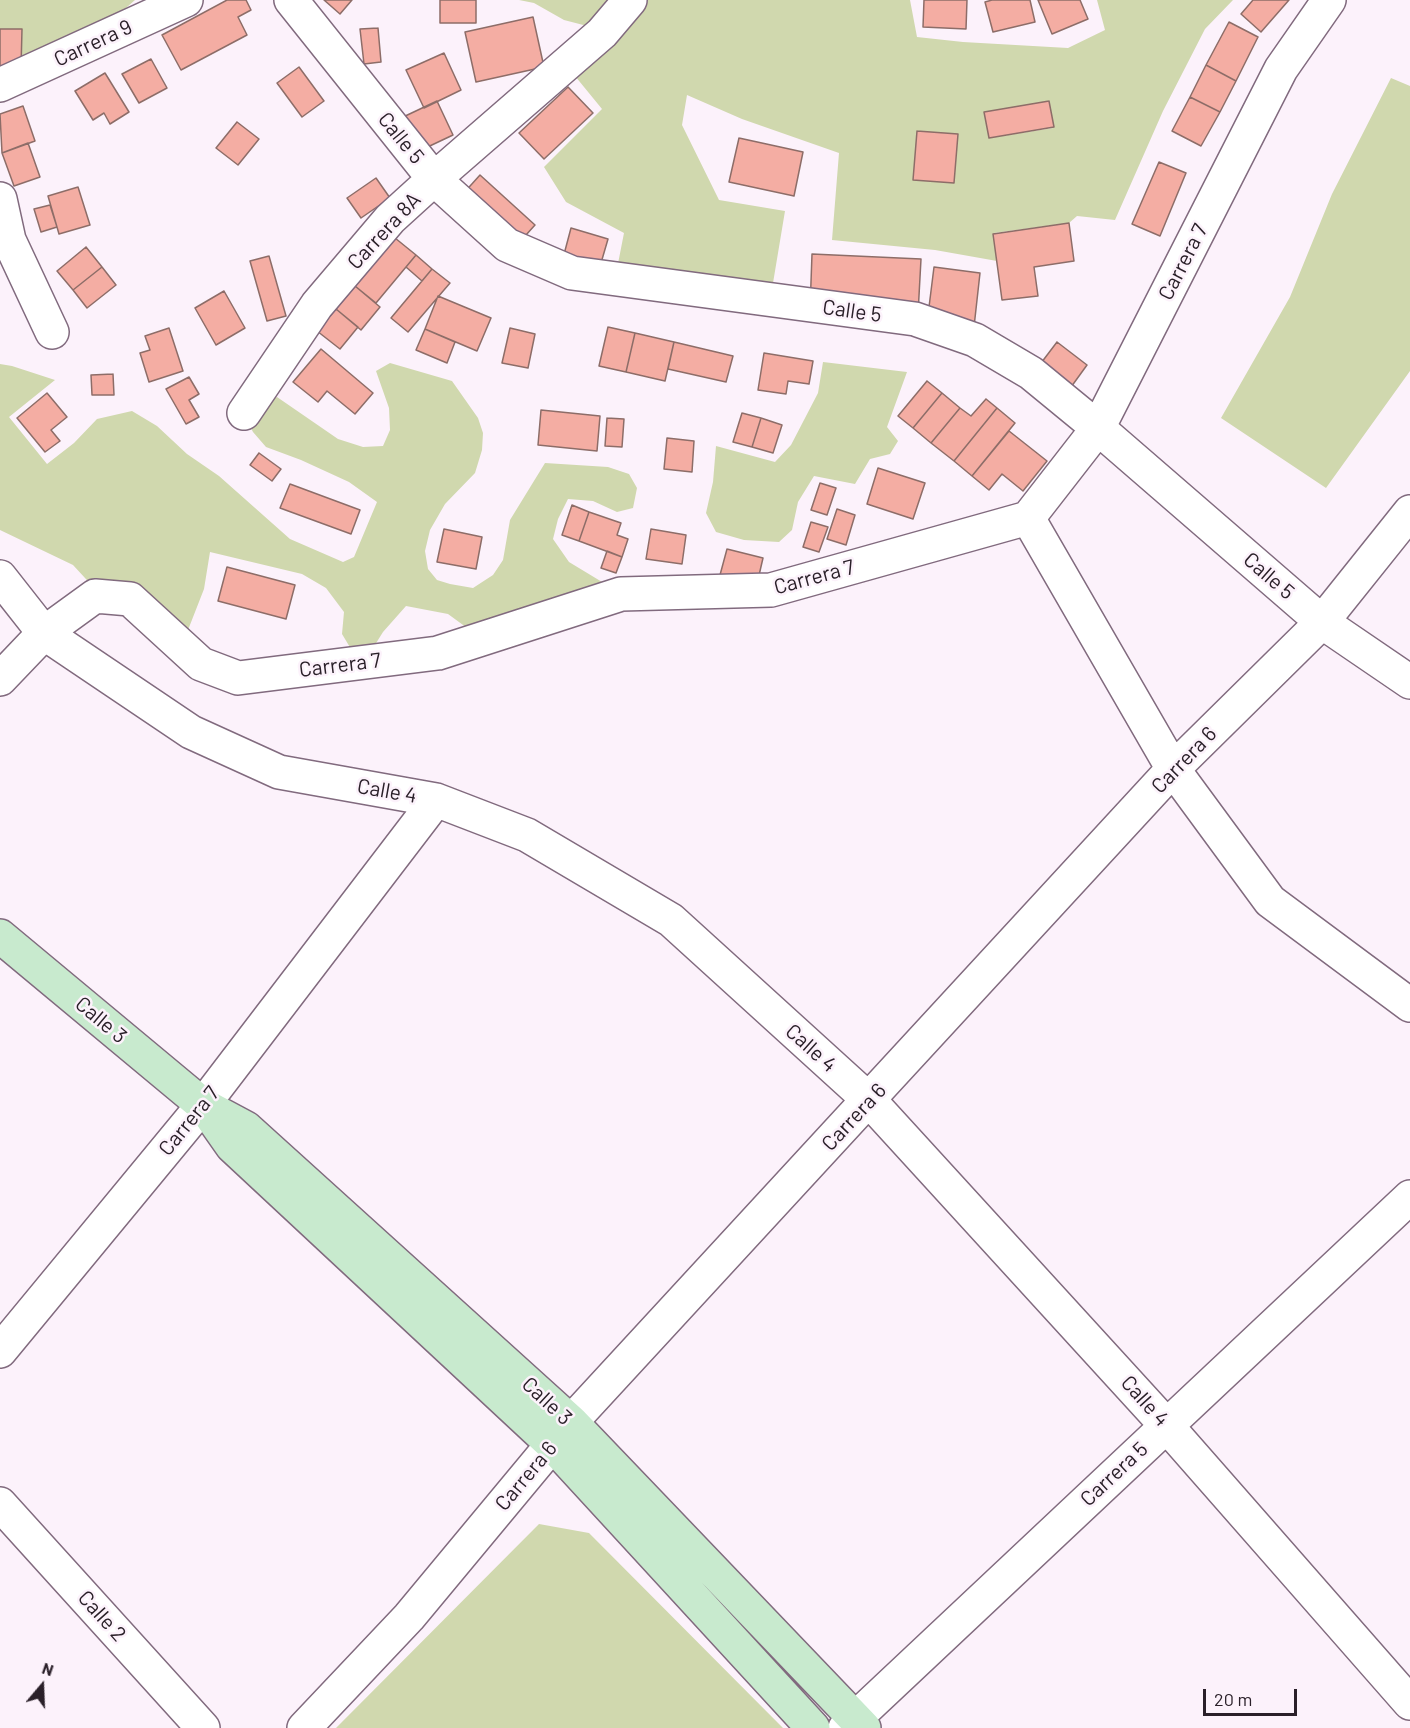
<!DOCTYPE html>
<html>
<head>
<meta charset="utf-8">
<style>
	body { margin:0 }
	#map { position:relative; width:1410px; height:1728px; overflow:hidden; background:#fcf2fb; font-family:Barlow,sans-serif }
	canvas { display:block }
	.north { position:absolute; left:12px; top:1656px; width:60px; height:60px; -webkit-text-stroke:4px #fcf2fb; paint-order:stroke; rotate:19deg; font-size:16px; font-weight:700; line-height:24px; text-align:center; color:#2a2029 }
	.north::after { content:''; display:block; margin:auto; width:21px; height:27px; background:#2a2029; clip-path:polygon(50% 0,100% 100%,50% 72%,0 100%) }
	.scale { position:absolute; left:1203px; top:1689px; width:94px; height:27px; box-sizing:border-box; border:3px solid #2a2029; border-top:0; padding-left:8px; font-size:18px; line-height:21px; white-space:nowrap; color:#2a2029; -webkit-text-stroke:4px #fcf2fb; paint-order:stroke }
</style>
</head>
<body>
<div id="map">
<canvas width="1410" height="1728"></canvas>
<div class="north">N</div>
<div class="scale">20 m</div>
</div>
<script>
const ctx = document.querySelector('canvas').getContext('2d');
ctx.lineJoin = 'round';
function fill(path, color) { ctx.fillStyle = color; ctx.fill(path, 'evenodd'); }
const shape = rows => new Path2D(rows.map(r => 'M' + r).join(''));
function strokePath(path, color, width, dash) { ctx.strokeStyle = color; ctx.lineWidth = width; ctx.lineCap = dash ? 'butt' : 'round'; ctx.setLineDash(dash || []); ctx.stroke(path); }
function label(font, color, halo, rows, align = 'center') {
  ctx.font = font + ' Barlow,sans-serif'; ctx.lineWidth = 5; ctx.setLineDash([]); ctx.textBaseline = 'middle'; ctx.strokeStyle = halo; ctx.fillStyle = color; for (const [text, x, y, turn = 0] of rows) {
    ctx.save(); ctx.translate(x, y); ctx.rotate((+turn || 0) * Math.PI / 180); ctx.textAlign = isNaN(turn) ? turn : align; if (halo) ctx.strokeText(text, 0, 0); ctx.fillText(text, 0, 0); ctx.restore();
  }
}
fill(shape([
	[0,0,135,0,110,22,21,69,22,29,0,29],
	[519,0,910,0,917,37,963,42,1068,48,1105,30,1097,0,1233,0,1205,29,1163,111,1115,220,1077,216,1069,223,994,233,997,261,935,250,832,240,839,153,742,119,687,95,682,125,719,200,785,211,768,313,613,289,624,233,566,202,544,167,602,109,575,76,591,27,564,20,534,3],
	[1049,101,1053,128,989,138,985,112],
	[958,134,954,183,914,180,913,180],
	[1391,78,1410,86,1410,371,1326,488,1221,418,1290,297,1332,194],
	[823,362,907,372,887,427,898,441,890,454,870,459,855,484,814,476,798,502,792,530,779,542,744,540,716,532,706,513,713,482,716,446,775,462,791,445,818,393],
	[390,363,452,381,478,418,483,433,482,450,475,473,445,504,430,530,425,551,428,569,437,580,450,584,473,588,493,575,503,560,510,520,545,463,608,467,629,474,637,488,633,508,617,512,593,501,568,499,558,519,553,539,569,562,612,588,474,633,448,614,406,606,383,632,373,648,351,649,342,634,344,612,326,588,302,574,210,552,204,589,188,630,97,591,73,565,0,530,0,364,12,366,55,380,9,417,47,464,74,443,97,419,132,411,157,426,187,454,219,476,290,539,343,562,354,557,377,502,349,482,301,460,266,447,253,432,247,420,258,406,277,397,338,439,363,447,383,446,390,430,389,408,376,371],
	[539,1524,589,1533,783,1728,336,1728]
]), '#d0d8ae');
const building = shape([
	[227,0,246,0,251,10,238,17,247,35,181,70,162,35,227,0],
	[324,0,352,0,340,14,324,0],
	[440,0,476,0,476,23,440,23,440,0],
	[924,0,967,0,966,29,923,27,924,0],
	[992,0,1030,0,1035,22,993,32,985,2,992,0],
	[1038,0,1080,0,1088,19,1052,34,1038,0],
	[1253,0,1289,0,1261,32,1241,14,1253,0],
	[533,17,544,67,476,82,465,32,533,17],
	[1229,22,1258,37,1236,81,1206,65,1229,22],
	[378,28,381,62,364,64,360,29,378,28],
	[0,29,22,29,21,69,0,68,0,29],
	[444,53,461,90,424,108,406,70,444,53],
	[151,59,167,88,139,103,122,74,151,59],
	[1206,65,1236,81,1220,112,1190,97,1206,65],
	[299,67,324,101,302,117,277,83,299,67],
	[105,73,129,112,110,124,104,113,93,120,75,91,105,73],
	[568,87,593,113,544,159,519,133,568,87],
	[1190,97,1220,112,1201,146,1172,131,1190,97],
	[437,101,453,135,417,152,401,118,437,101],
	[1049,101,1054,127,989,138,984,112,1049,101],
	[23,106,35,141,2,153,0,114,23,106],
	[237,122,259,139,238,165,216,148,237,122],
	[917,131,958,134,954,183,913,180,917,131],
	[739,138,803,152,794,196,729,182,739,138],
	[28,143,40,177,14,186,2,153,28,143],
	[1159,162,1186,173,1160,236,1132,224,1159,162],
	[480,175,535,225,507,256,452,206,480,175],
	[376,178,390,198,361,218,347,198,376,178],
	[78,187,90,225,59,234,48,196,78,187],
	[50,205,57,227,41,232,34,209,50,205],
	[1069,223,1074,261,1034,267,1038,296,1002,300,993,234,1069,223],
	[571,228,608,239,594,287,558,277,571,228],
	[395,238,416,255,376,303,355,286,395,238],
	[86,247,102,267,73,290,57,271,86,247],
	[812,254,921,259,918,314,810,310,812,254],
	[416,255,432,269,422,281,406,267,416,255],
	[269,256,286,316,267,321,250,261,269,256],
	[102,267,116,285,87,308,73,290,102,267],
	[934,267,980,273,973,336,926,331,934,267],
	[432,269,450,283,408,332,391,318,432,269],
	[355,286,380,307,361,330,336,309,355,286],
	[224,291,245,328,216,345,195,308,224,291],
	[438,296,491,318,477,351,425,329,438,296],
	[336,309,358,327,340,349,317,331,336,309],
	[608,327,635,333,626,372,599,366,608,327],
	[169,328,183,371,149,382,140,353,150,350,145,336,169,328],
	[510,328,535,334,528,368,502,363,510,328],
	[425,329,455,342,447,363,416,350,425,329],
	[635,333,674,342,665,381,626,372,635,333],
	[674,342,733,356,726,382,668,369,674,342],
	[1057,342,1087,365,1066,394,1035,371,1057,342],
	[321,349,373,393,355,414,327,391,318,402,293,382,321,349],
	[764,353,813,361,809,384,788,381,786,394,758,390,764,353],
	[113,374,114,395,92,395,91,375,113,374],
	[189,377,199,394,189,400,199,417,186,424,166,389,189,377],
	[927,381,942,393,913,428,898,416,927,381],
	[47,393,67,417,51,430,60,441,45,452,17,418,47,393],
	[942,393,960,408,931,443,913,428,942,393],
	[986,399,997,408,954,461,931,443,960,408,971,416,986,399],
	[997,408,1015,423,972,476,954,461,997,408],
	[541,410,600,416,597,451,538,445,541,410],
	[742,413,761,418,752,447,733,442,742,413],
	[607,418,624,419,622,447,605,446,607,418],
	[761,418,782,425,773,453,752,447,761,418],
	[1009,431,1047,461,1023,491,1002,474,989,490,972,476,1009,431],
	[667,438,694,441,692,472,664,469,667,438],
	[259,453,281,469,272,481,250,465,259,453],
	[878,468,925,483,913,519,867,504,878,468],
	[820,483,836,488,827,515,811,510,820,483],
	[290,484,360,510,351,534,280,508,290,484],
	[572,505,589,512,579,541,562,535,572,505],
	[837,509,855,515,846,545,827,539,837,509],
	[589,512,621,523,617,535,628,539,622,557,579,541,589,512],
	[811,522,828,527,819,552,803,547,811,522],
	[444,529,482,537,476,569,437,562,444,529],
	[651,529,686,535,682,564,646,559,651,529],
	[727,549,763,558,757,584,720,575,727,549],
	[607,551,622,557,616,573,601,568,607,551],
	[227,567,295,585,286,619,218,601,227,567]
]);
fill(building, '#f4ada3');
strokePath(building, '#8d6d68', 1.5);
const minor = shape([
	[291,0,434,179,507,245,572,273,915,319,975,340,1031,373,1098,428,1322,622,1410,682],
	[0,85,186,0],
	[0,199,9,240,52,332],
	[244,413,317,305,390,219,434,179,602,33,630,0],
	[1028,518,1173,769,1270,901,1410,1005],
	[0,577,44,633,191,732,279,772,436,800,527,835,671,920,869,1100,1166,1425,1410,1703],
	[0,679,44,633,95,596,130,599,201,664,238,678,438,653,621,594,771,590,1028,518,1098,428,1281,69,1329,0],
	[0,1351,203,1105,436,800],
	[0,1504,203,1728],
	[304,1728,409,1617,571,1422,1173,769,1322,622,1410,512],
	[845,1728,1410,1197]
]);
const secondary = shape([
	[0,936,203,1105,246,1128,571,1422,864,1728],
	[206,1109,232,1146,552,1444,813,1728]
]);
strokePath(minor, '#816a7e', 36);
strokePath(secondary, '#816a7e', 36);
strokePath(minor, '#fff', 33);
strokePath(secondary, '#c8eace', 33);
label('21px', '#2a2029', '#fcf2fb', [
	["Carrera 9",93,43,-25],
	["Calle 5",401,138,51],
	["Carrera 8A",384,231,-47],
	["Carrera 7",1183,262,-63],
	["Calle 5",852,311,8],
	["Calle 5",1269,576,41],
	["Carrera 7",814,577,-15],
	["Carrera 7",340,665,-7],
	["Carrera 6",1184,760,-46],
	["Calle 4",387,791,10],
	["Calle 3",101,1020,40],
	["Calle 4",811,1048,42],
	["Carrera 6",854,1117,-47],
	["Carrera 7",189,1121,-51],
	["Calle 3",547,1401,43],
	["Calle 4",1145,1401,48],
	["Carrera 5",1114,1474,-43],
	["Carrera 6",526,1476,-50],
	["Calle 2",102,1616,48]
]);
</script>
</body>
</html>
